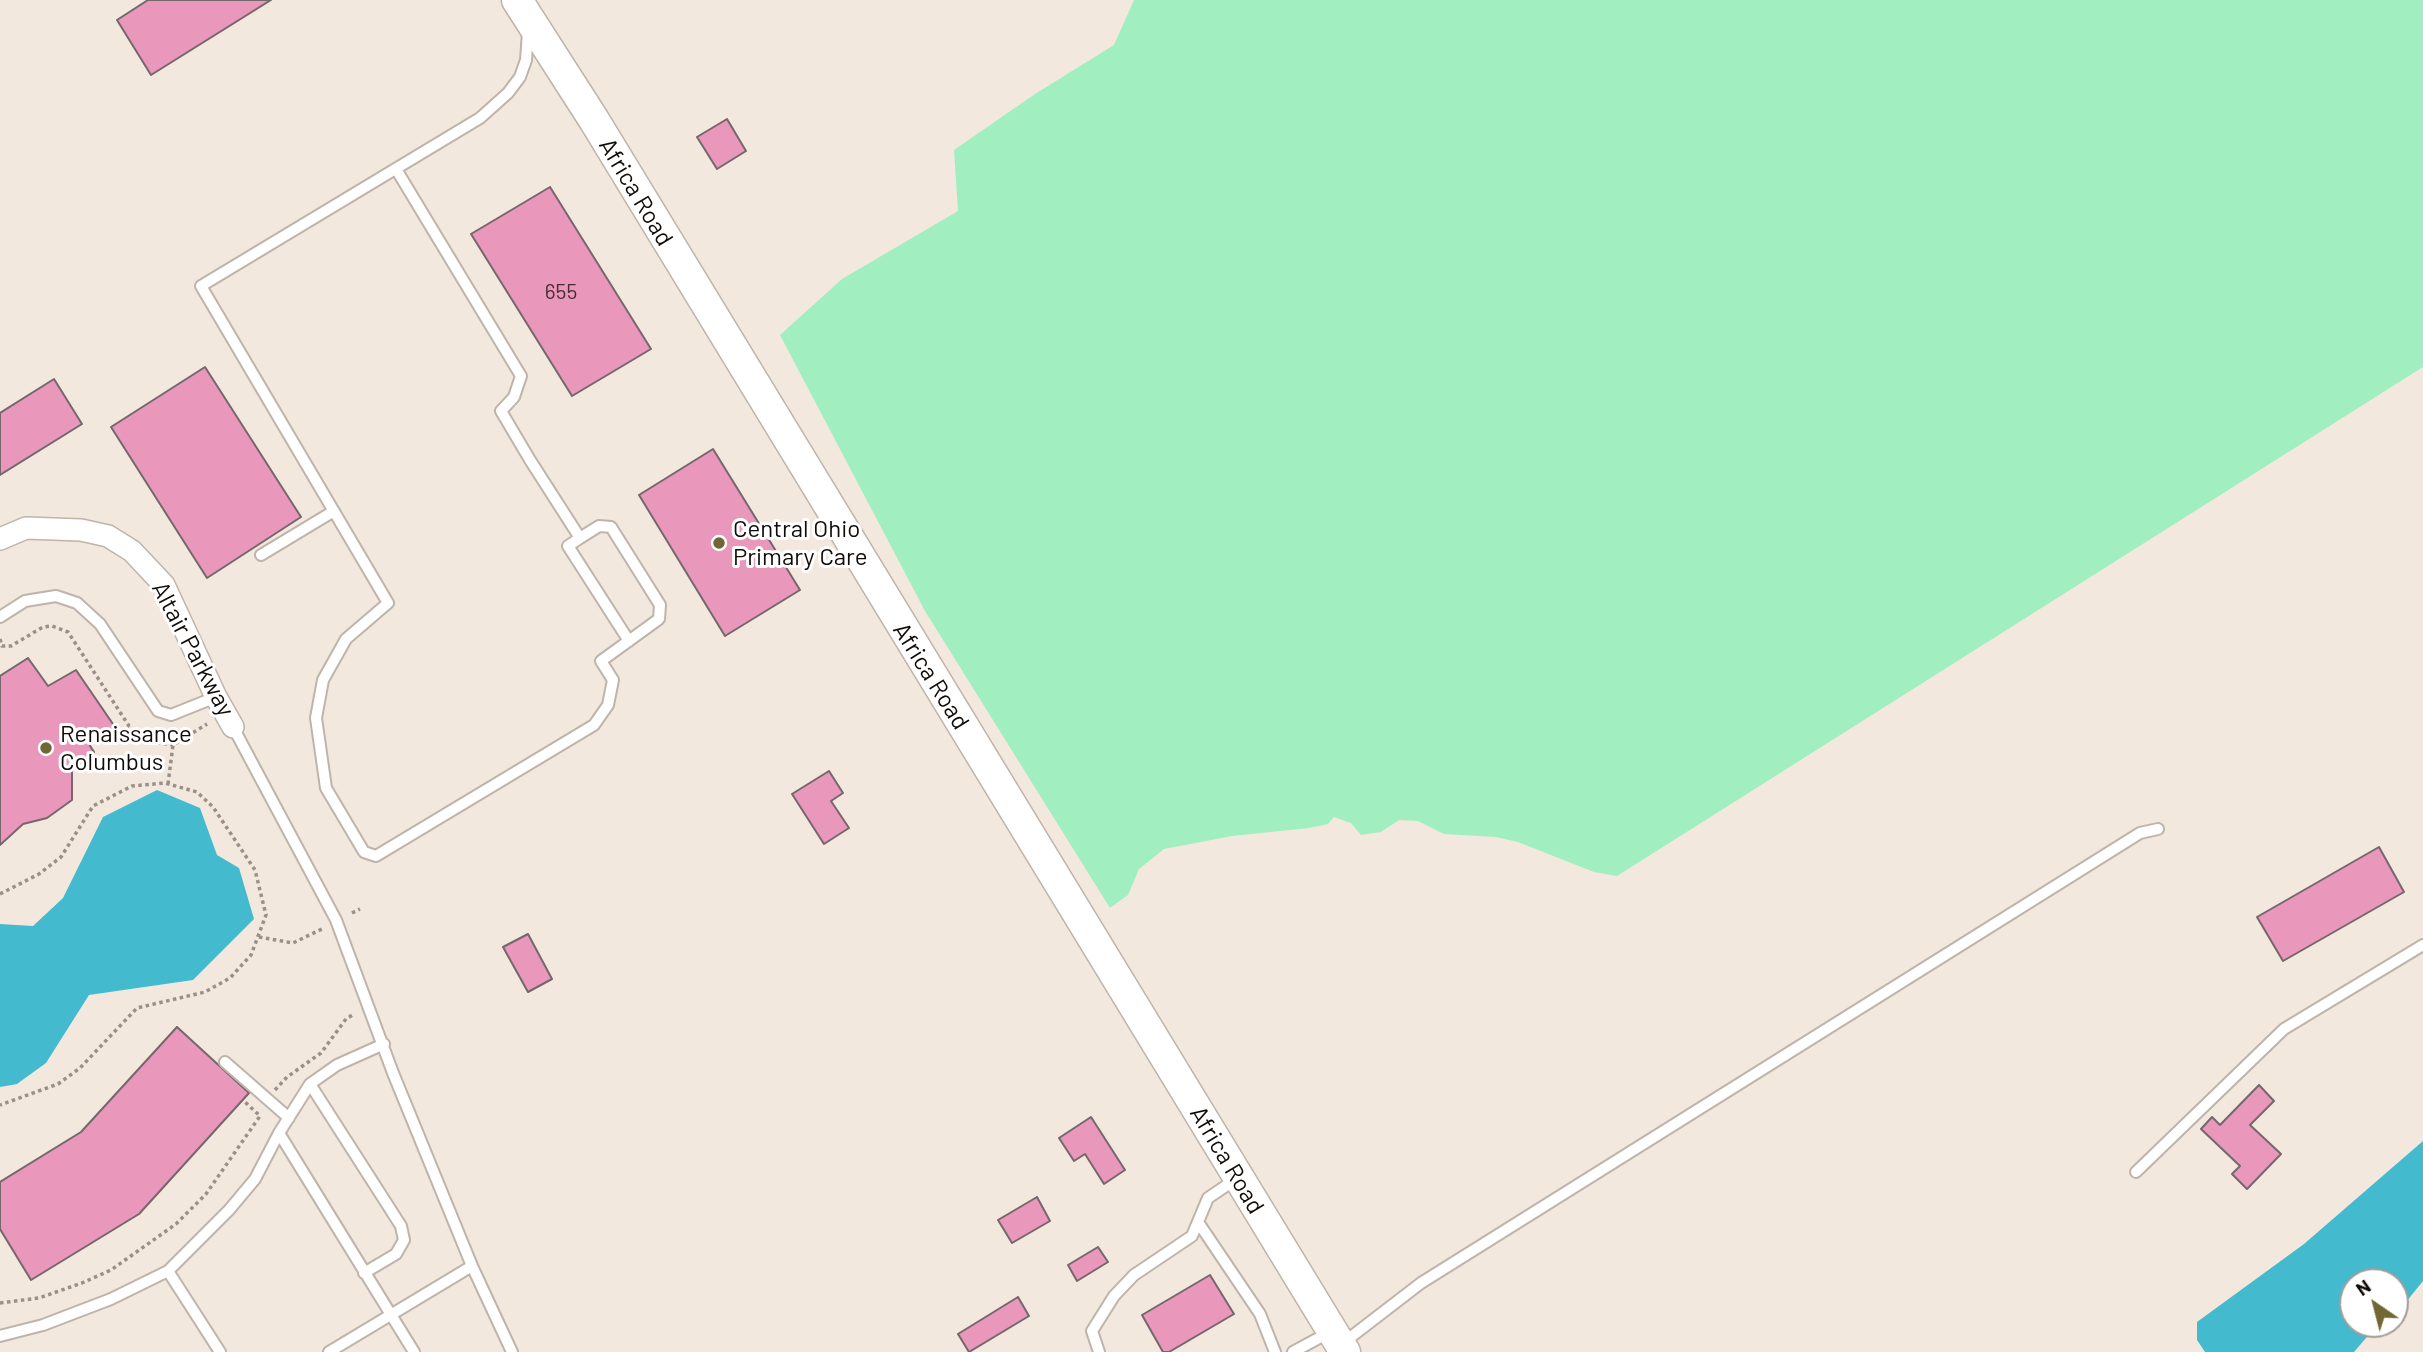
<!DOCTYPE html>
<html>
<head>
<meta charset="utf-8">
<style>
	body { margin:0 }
	#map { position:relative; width:2423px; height:1352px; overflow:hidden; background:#f3e8dd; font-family:Barlow,sans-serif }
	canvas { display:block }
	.north { position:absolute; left:2339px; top:1268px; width:70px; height:70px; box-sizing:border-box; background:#fff; border:2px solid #9f9d9c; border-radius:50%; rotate:325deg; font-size:19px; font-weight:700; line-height:28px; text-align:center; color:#0f0b08 }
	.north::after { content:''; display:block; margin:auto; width:24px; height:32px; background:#716734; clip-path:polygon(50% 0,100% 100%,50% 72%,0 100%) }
</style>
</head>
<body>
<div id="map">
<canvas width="2423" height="1352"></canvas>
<div class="north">N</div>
</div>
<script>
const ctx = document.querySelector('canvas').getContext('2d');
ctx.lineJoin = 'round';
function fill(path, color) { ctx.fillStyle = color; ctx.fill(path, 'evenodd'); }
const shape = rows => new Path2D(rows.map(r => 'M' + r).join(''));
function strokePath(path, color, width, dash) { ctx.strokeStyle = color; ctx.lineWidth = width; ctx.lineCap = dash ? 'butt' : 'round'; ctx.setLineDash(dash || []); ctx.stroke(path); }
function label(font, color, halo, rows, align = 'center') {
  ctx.font = font + ' Barlow,sans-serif'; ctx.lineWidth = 6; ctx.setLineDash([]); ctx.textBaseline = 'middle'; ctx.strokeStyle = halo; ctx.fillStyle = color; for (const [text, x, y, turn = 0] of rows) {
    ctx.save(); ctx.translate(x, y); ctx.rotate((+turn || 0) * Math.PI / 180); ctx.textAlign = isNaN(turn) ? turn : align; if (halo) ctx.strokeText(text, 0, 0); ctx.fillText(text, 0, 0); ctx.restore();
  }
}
fill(shape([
	[1134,0,2423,0,2423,367,1617,876,1594,872,1518,842,1496,837,1444,834,1418,821,1399,820,1381,832,1361,835,1351,823,1334,817,1328,824,1309,828,1232,836,1164,849,1139,869,1128,895,1110,908,925,611,780,335,842,279,958,211,954,150,1035,94,1114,45]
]), '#a1eec1');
fill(shape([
	[157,790,200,808,217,855,239,868,254,919,193,980,89,995,46,1063,17,1084,0,1087,0,924,33,926,63,898,103,817],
	[2423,1141,2423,1281,2406,1302,2395,1310,2395,1282,2353,1282,2353,1324,2378,1324,2354,1352,2205,1352,2197,1340,2197,1322,2304,1244]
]), '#43bacd');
const building = shape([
	[148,0,271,0,151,75,117,20,148,0],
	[727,119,746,151,717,169,697,137,727,119],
	[550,187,651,349,572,396,471,234,550,187],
	[205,367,301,517,207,578,111,427,205,367],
	[54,379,82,424,0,475,0,413,54,379],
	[713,449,800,590,725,636,639,495,713,449],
	[28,658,48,686,76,670,115,727,89,744,94,752,72,770,72,800,47,818,23,824,0,845,0,676,28,658],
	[829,771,843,793,831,801,849,828,824,844,792,794,829,771],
	[2379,847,2404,892,2283,961,2257,917,2379,847],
	[528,934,552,979,528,992,503,947,528,934],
	[177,1027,249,1093,139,1214,31,1280,0,1229,0,1182,81,1132,177,1027],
	[2259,1085,2274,1101,2250,1125,2281,1154,2247,1189,2232,1174,2240,1166,2201,1129,2212,1117,2220,1125,2259,1085],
	[1091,1117,1125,1170,1104,1184,1085,1154,1074,1161,1059,1138,1091,1117],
	[1037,1197,1050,1221,1012,1243,998,1220,1037,1197],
	[1098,1247,1108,1262,1077,1281,1068,1265,1098,1247],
	[1210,1275,1234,1314,1169,1352,1163,1352,1142,1315,1210,1275],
	[1018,1297,1029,1316,969,1352,958,1334,1018,1297]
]);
fill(building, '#e997ba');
strokePath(building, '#75676c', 2);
const lane = shape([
	[396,169,521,376,514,397,501,411,530,460,580,538,599,526,611,527,660,605,659,619,601,661,613,680,608,705,594,725,376,856,364,852,326,788,316,718,323,680,346,639,388,603,201,286,480,118,508,93,520,77,526,60,528,32],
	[580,538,568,546,629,641],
	[261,555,334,511],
	[0,617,25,601,56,596,77,603,100,624,158,711,171,715,216,697],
	[233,727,336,920,393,1073,472,1266,512,1352],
	[225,1062,289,1118],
	[310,1084,401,1226,404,1240,396,1254,364,1273],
	[279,1133,310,1084,337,1065,384,1044],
	[2136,1172,2284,1029,2423,945],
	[1198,1222,1260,1314,1275,1352],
	[168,1271,220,1352],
	[0,1336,43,1325,111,1299,168,1271,229,1210,255,1179,279,1133,414,1352],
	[1343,1343,1421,1283,2140,833,2158,829],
	[329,1352,472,1266],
	[1099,1352,1092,1331,1114,1296,1134,1275,1192,1236,1208,1198,1236,1179],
	[1293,1352,1330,1332]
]);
const street = shape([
	[0,539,26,528,81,530,108,536,132,551,164,585,216,697,233,727]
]);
const secondary = shape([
	[517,0,594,120,1345,1352]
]);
strokePath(lane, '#beb4a9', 14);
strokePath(street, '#beb4a9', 24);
strokePath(secondary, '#beb4a9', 33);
strokePath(shape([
	[0,639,2,646,11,646,43,627,52,626,68,632,129,726,154,742,173,745],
	[168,784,173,745,207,724],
	[0,894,39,874,61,857,93,806,132,786,165,783,197,792,213,807,255,870,266,915,251,955,230,978,205,992,137,1008,80,1068,58,1084,0,1105],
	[352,913,360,909],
	[259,937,293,943,324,928],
	[275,1090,287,1077,321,1053,346,1019,354,1014],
	[0,1303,39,1298,82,1283,111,1270,176,1224,206,1194,260,1116,245,1102]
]), '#999089', 3.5, [3.5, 3.5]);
strokePath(lane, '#fff', 10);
strokePath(street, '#fff', 21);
strokePath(secondary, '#fff', 30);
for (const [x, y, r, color] of [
	[719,543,7,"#716734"],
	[46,748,7,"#716734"]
]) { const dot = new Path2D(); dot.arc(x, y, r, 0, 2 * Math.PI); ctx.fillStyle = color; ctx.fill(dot); strokePath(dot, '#fff', 2.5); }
label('21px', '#462e34', null, [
	["655",561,292]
]);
label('24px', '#0f0b08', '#fff', [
	["Africa Road",636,192,59],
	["Altair Parkway",193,649,62],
	["Africa Road",931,676,58],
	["Africa Road",1227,1160,59]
]);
label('24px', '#0f0b08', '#fff', [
	["Central Ohio",733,529],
	["Primary Care",733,557],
	["Renaissance",60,734],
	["Columbus",60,762]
], 'left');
</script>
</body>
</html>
